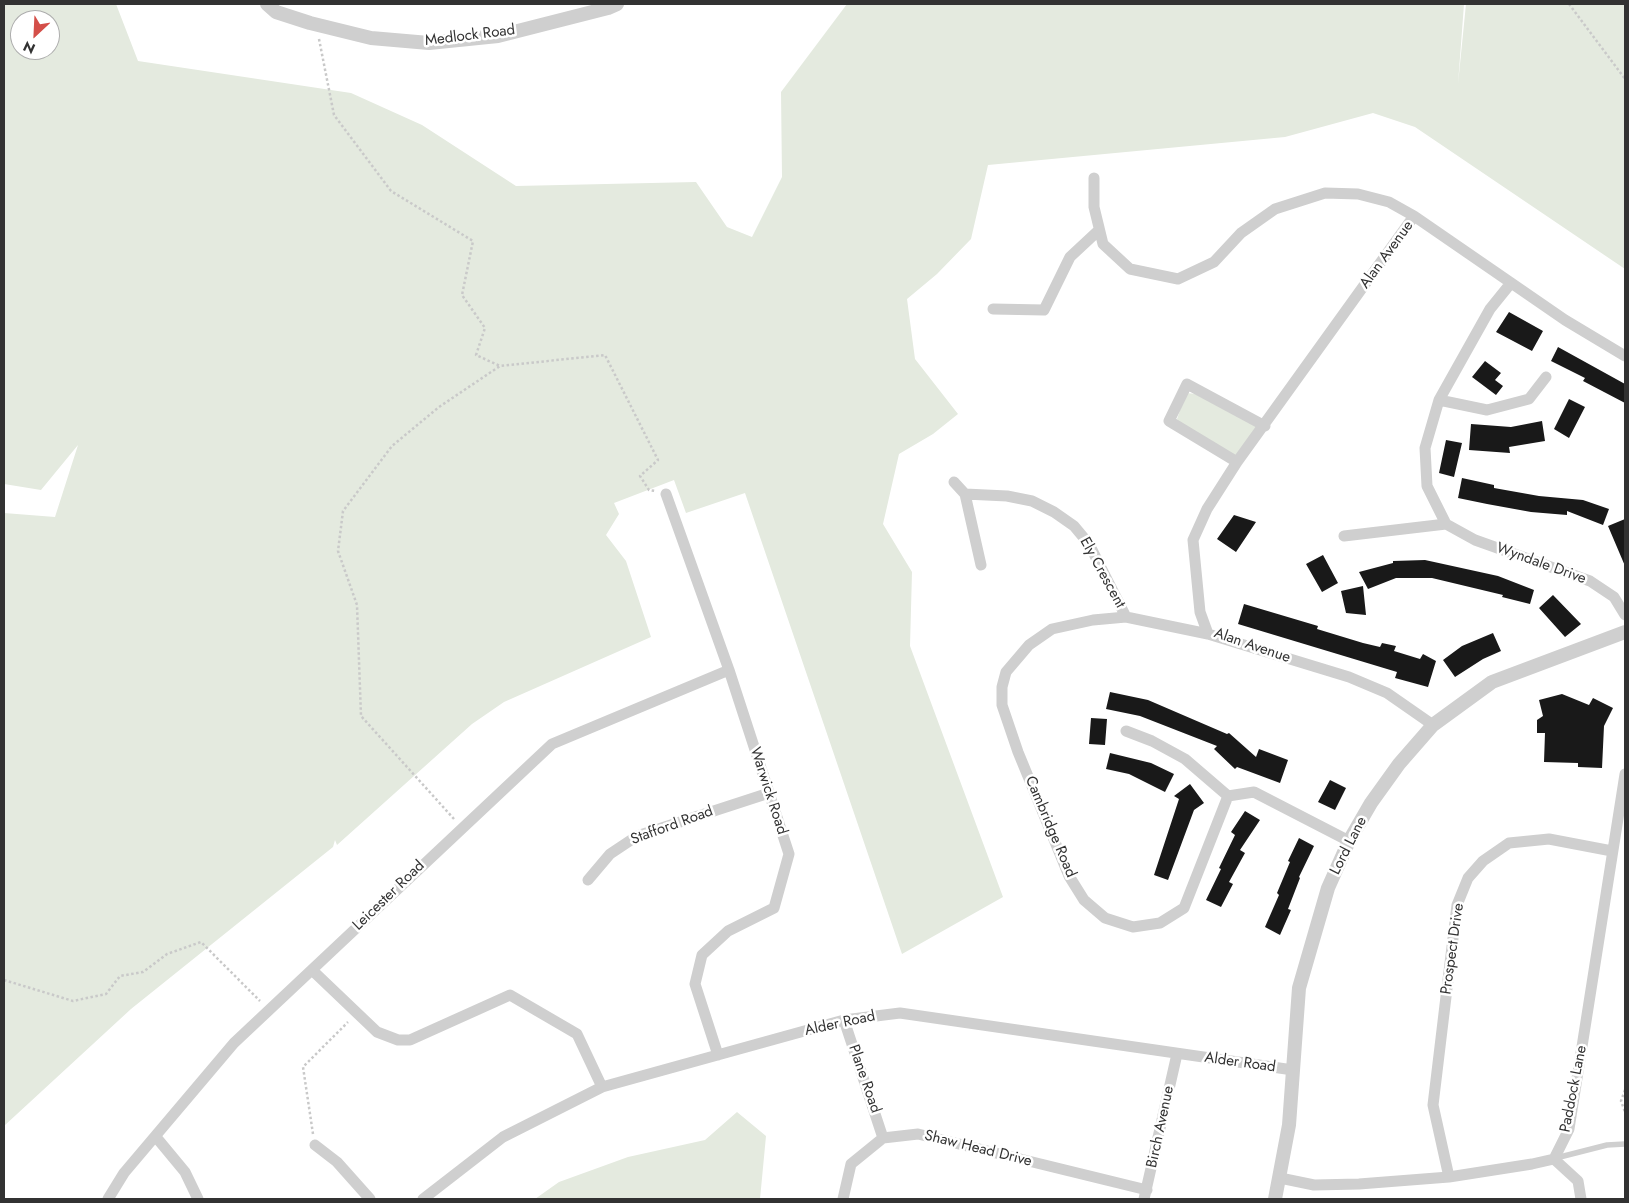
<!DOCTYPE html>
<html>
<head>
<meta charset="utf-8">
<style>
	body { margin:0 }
	#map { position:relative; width:1629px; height:1203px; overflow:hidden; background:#fff; font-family:Jost,sans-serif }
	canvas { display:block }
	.frame { position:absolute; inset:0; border:5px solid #323232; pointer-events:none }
	.north { position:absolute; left:10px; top:10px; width:50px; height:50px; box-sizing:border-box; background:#fff; border:1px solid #adadad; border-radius:50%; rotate:205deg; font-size:14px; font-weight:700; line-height:20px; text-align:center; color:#323232 }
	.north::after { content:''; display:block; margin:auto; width:18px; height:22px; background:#d44f49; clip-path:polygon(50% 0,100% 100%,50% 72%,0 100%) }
</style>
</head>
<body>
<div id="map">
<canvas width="1629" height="1203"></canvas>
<div class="frame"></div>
<div class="north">N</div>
</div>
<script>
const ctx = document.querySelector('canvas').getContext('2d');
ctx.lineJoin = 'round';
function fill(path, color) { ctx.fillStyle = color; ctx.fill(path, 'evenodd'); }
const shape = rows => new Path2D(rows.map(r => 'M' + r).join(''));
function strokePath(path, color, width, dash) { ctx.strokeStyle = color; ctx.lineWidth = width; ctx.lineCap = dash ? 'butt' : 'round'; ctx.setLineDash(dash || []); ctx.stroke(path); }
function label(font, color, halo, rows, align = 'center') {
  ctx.font = font + ' Jost,sans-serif'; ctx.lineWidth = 5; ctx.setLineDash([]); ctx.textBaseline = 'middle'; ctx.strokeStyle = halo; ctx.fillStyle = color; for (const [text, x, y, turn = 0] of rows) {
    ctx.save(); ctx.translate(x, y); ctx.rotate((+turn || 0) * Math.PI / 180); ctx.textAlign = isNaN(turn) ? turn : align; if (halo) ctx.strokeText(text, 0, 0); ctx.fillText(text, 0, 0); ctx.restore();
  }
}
fill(shape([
	[4,4,116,4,138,61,351,93,422,125,516,186,696,182,727,227,752,237,782,177,781,92,847,4,1464,4,1458,84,1466,4,1625,4,1625,269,1415,127,1373,113,1285,137,988,165,971,239,937,274,907,299,915,359,958,414,933,434,899,454,883,524,912,572,910,646,1003,897,902,954,745,493,686,513,674,480,614,503,619,514,606,535,626,561,651,637,504,702,472,724,337,845,335,840,333,847,131,1009,4,1126,4,513,55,517,78,445,41,490,4,484],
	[20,20,50,20,50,50,20,50],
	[1186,393,1197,394,1260,427,1237,457,1180,425,1177,419],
	[737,1112,766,1136,760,1199,535,1199,559,1182,628,1157,705,1140]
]), '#e4eadf');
fill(shape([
	[1509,312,1543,331,1532,351,1496,332],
	[1558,347,1625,384,1625,403,1583,381,1585,378,1551,361],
	[1485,361,1501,373,1495,380,1503,386,1496,395,1472,377],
	[1569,399,1585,407,1569,438,1554,429],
	[1542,421,1545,441,1509,447,1510,453,1469,450,1471,424,1511,427],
	[1446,440,1462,443,1454,477,1439,473],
	[1462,478,1494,485,1494,488,1539,496,1583,500,1609,509,1603,525,1567,511,1567,515,1531,512,1487,504,1458,498],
	[1234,515,1256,522,1236,552,1217,539],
	[1625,519,1625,566,1608,526],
	[1323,555,1338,583,1322,592,1306,564],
	[1425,560,1498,576,1534,590,1530,604,1502,597,1503,595,1432,578,1396,578,1368,589,1359,572,1393,563,1393,561],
	[1363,586,1366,615,1346,613,1341,591],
	[1553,595,1581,624,1565,637,1539,608],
	[1244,604,1318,626,1317,629,1363,643,1380,647,1382,643,1396,646,1394,651,1420,659,1423,654,1436,661,1428,687,1395,678,1397,672,1238,624],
	[1493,633,1501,651,1483,659,1455,677,1443,660,1462,646],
	[1110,692,1148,700,1227,734,1229,733,1256,757,1259,749,1288,760,1280,783,1237,767,1235,769,1214,749,1217,746,1140,716,1106,709],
	[1562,694,1589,705,1593,698,1613,708,1604,726,1602,768,1578,767,1578,763,1544,762,1545,733,1537,733,1537,720,1543,716,1539,700],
	[1091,718,1107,719,1105,745,1089,744],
	[1110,753,1151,763,1174,774,1165,792,1129,774,1106,769],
	[1330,780,1346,788,1335,810,1318,802],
	[1190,784,1204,803,1194,810,1168,880,1154,875,1179,799,1174,796],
	[1245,811,1260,820,1240,850,1245,853,1229,882,1233,884,1221,907,1206,900,1221,869,1219,868,1235,835,1231,832],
	[1299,838,1314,846,1299,877,1300,878,1288,909,1291,910,1280,935,1265,927,1279,895,1277,893,1290,862,1288,861]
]), '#191919');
strokePath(shape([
	[1569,4,1625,79],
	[319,39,334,115,391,191,473,241,462,295,485,328,476,355,500,366],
	[454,819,361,716,357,605,338,551,343,511,392,446,439,407,500,366,605,355,658,460,640,476,649,490,655,491],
	[4,980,73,1001,106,994,120,976,143,972,167,954,201,942,260,1001],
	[1625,1090,1621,1101,1625,1112],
	[313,1134,303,1067,348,1022]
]), '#c9c9c9', 2.5, [2.5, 2.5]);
strokePath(shape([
	[1556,1158,1607,1145,1625,1144]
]), '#cfcfcf', 5.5);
strokePath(shape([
	[1094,178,1094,207,1103,244,1130,269,1178,279,1214,262,1241,233,1275,209,1325,193,1358,194,1389,202,1414,216],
	[1511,283,1490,309,1439,400,1425,448,1427,486,1446,524,1475,540,1590,581,1614,597,1625,615],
	[993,309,1044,310,1070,257,1099,230],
	[1439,400,1487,410,1529,399,1546,377],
	[1237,462,1169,421,1187,384,1265,426],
	[954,482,965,494,981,565],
	[666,494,729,670,789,854,774,908,728,931,702,955,695,984,718,1055],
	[965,494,1007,496,1032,501,1054,512,1074,526,1089,544,1126,617],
	[1344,536,1446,524],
	[1208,634,1126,617,1093,620,1052,629,1029,645,1006,672,1002,687,1002,705,1018,752,1069,876,1084,900,1105,918,1133,927,1160,923,1184,908,1228,796,1254,792,1349,841],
	[1433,725,1387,693,1349,677,1208,634,1200,612,1193,540,1207,509,1237,462,1414,216,1565,320,1625,356],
	[1126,731,1152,741,1185,759,1228,796],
	[588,880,610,854,637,836,769,793],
	[312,970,377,1032,398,1040,410,1040,510,995,577,1034,602,1087],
	[844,1020,883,1138],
	[156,1137,185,1172,198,1199],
	[315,1145,337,1162,370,1199],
	[1554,1159,1578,1181,1581,1199],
	[1449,1177,1433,1105,1457,905,1468,878,1483,861,1509,843,1549,839,1612,851],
	[1280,1178,1314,1185,1359,1184,1449,1177,1532,1164,1554,1159,1569,1129,1625,774],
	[108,1199,124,1173,234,1043,552,744,729,670],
	[423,1199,503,1137,602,1087,844,1020,900,1013,1293,1070],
	[843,1199,851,1164,883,1138,918,1134,1147,1190],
	[1144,1199,1177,1054]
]), '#cfcfcf', 11);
strokePath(shape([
	[267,4,276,12,310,23,371,38,429,43,498,36,608,8,617,4],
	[1275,1199,1289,1125,1299,988,1328,888,1349,841,1371,803,1399,764,1433,725,1492,682,1625,632]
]), '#cfcfcf', 14);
label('15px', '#323232', '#fff', [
	["Medlock Road",470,36,-7],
	["Alan Avenue",1387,255,-54],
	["Wyndale Drive",1541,564,20],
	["Ely Crescent",1102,573,61],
	["Alan Avenue",1252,646,19],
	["Warwick Road",768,791,72],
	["Stafford Road",672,826,-20],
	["Cambridge Road",1050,827,67],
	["Lord Lane",1349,846,-63],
	["Leicester Road",389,896,-44],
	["Prospect Drive",1453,949,-82],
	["Alder Road",840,1024,-12],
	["Alder Road",1240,1063,8],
	["Plane Road",864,1079,71],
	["Paddock Lane",1574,1089,-79],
	["Birch Avenue",1161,1127,-78],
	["Shaw Head Drive",978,1149,14]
]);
</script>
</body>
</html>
